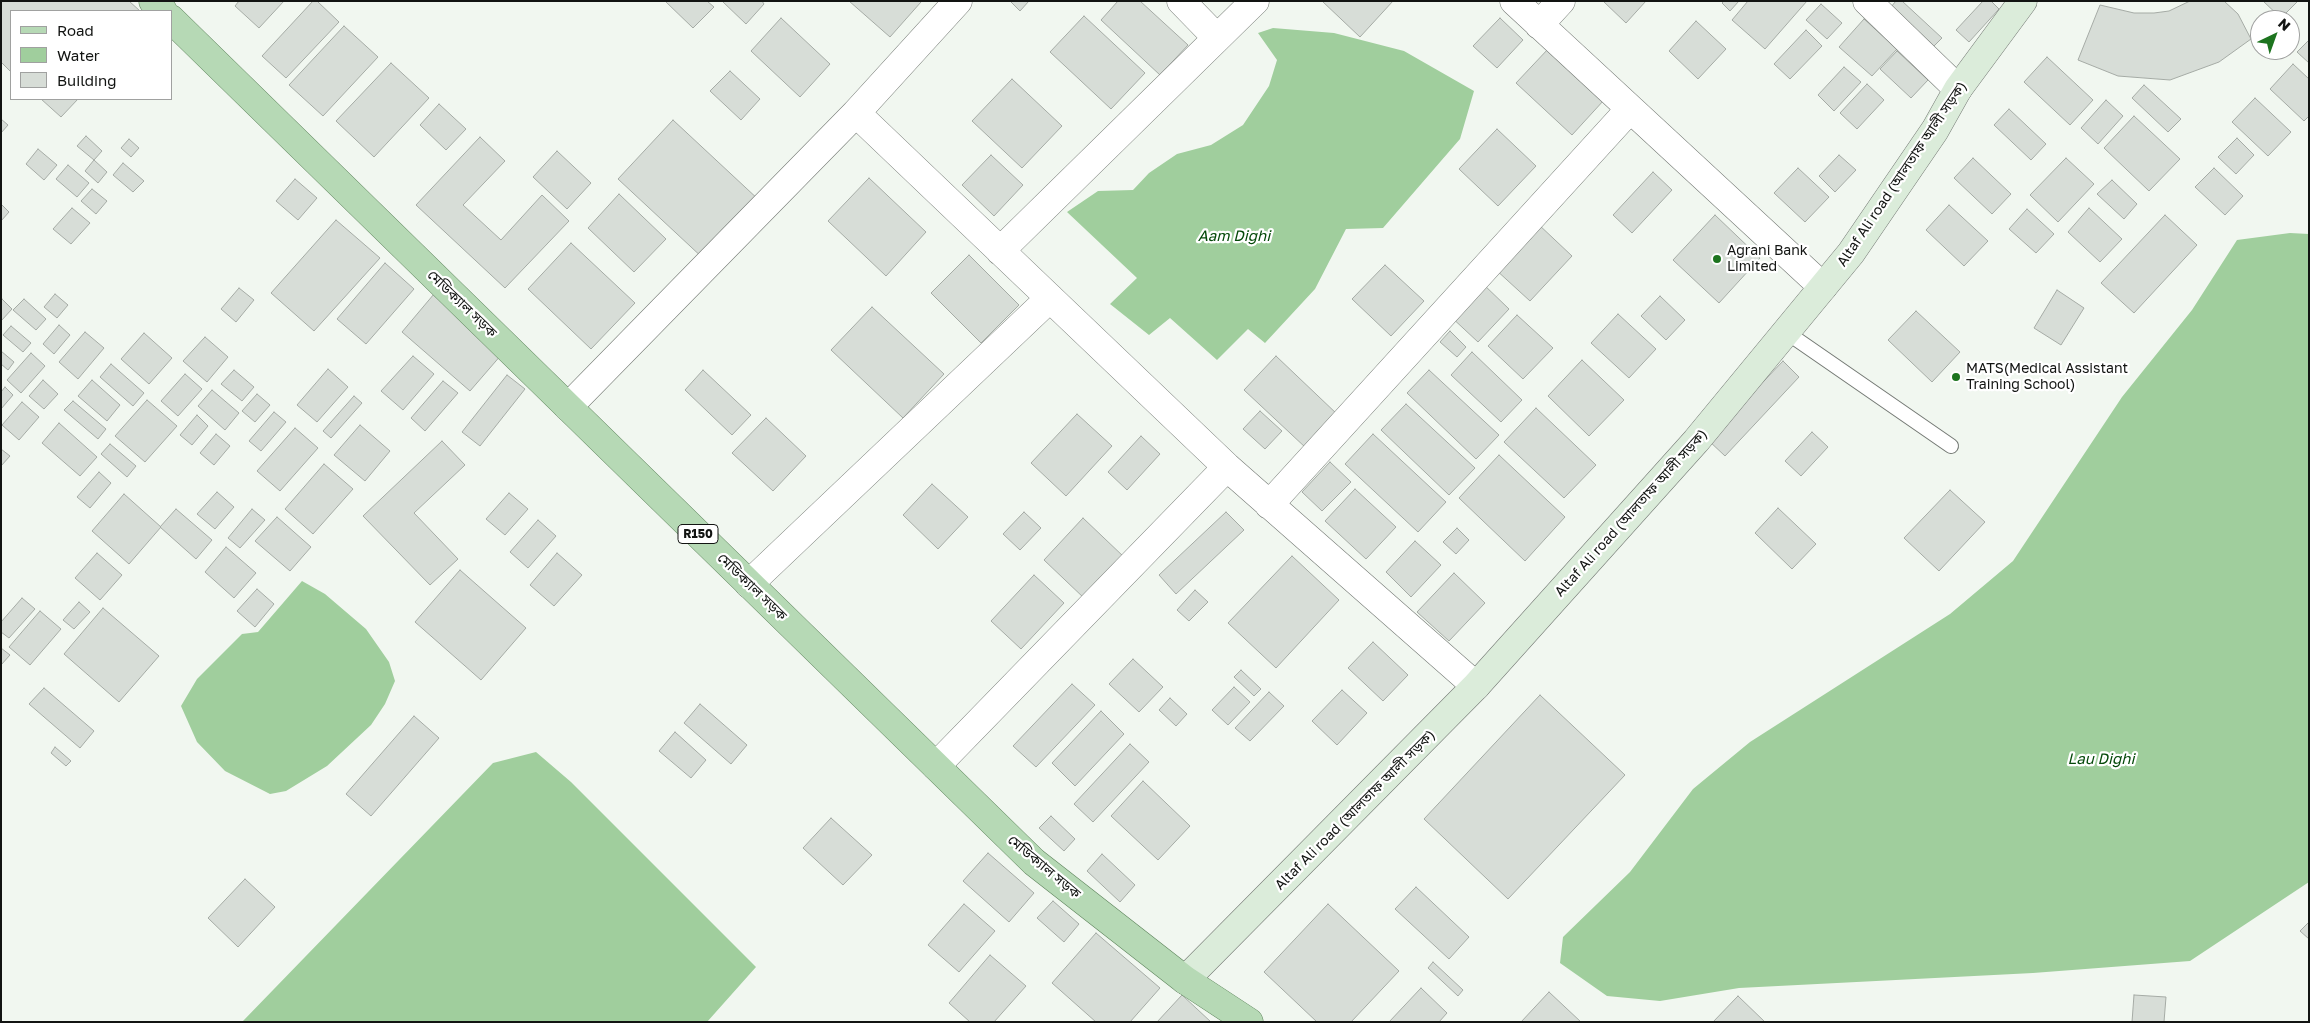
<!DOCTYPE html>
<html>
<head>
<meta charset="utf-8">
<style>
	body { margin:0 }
	#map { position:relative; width:2310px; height:1023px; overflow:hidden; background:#f1f7f0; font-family:"Golos Text",sans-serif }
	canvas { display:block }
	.frame { position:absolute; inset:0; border:2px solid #121412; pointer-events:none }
	.legend { position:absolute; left:10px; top:10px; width:162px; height:90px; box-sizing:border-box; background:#fff; border:1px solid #a0a1a0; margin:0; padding:6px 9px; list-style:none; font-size:15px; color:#121412 }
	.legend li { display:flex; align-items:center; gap:10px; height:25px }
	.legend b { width:25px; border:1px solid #a0a1a0 }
	.north { position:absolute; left:2250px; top:10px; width:50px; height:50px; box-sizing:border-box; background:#fff; border:1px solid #a0a1a0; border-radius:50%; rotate:42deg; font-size:14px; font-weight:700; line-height:20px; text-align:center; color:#121412 }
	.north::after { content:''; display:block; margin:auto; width:18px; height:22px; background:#1d741f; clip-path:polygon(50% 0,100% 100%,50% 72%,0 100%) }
</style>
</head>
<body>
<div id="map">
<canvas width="2310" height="1023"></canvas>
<div class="frame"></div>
<ul class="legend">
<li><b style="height:6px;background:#b6d9b5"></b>Road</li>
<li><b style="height:14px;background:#a0ce9d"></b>Water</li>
<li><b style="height:14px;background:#d7ddd7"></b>Building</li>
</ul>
<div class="north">N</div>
</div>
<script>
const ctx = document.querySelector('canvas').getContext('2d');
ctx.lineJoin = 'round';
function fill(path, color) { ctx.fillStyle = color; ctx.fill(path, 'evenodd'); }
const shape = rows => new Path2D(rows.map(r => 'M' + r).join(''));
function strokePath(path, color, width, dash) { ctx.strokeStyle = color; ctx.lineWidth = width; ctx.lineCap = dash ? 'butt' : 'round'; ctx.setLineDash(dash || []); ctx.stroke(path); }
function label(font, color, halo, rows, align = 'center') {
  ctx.font = font + ' "Golos Text","Noto Sans Bengali",sans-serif'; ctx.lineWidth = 4.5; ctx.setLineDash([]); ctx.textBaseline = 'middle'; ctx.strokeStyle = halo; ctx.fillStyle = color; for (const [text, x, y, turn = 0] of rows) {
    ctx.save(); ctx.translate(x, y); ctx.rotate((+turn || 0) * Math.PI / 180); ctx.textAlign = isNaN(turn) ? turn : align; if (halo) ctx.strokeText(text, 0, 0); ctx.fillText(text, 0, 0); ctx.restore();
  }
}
fill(shape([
	[1273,28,1334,33,1404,51,1474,91,1460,139,1383,228,1346,229,1315,289,1265,343,1248,329,1217,360,1170,318,1149,335,1110,304,1137,278,1067,212,1098,191,1133,190,1149,173,1177,154,1211,145,1243,125,1269,86,1277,60,1258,33],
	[2290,233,2309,234,2309,882,2190,961,2033,973,1739,988,1660,1001,1607,996,1560,963,1563,937,1630,872,1693,789,1750,742,1950,614,2013,561,2122,397,2192,310,2237,240],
	[302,581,325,594,366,629,389,662,395,681,385,704,371,725,327,766,286,791,270,794,225,771,197,742,181,706,197,679,242,634,258,632],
	[536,752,571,782,756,967,707,1022,242,1022,493,763]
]), '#a0ce9d');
const building = shape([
	[1,1,129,1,140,11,11,11,11,72,1,62,1,1],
	[239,1,284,1,259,28,235,6,239,1],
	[313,1,317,1,339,22,286,78,262,56,313,1],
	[665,1,707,1,714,7,693,28,665,1],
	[722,1,762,1,764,4,746,24,722,1],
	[849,1,921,1,921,2,890,37,849,1],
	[1010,1,1029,1,1020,11,1010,1],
	[1118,1,1140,1,1188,45,1160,75,1101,20,1118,1],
	[1322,1,1393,1,1360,37,1322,1],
	[1603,1,1646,1,1626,23,1603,1],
	[1724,1,1739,1,1730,11,1722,3,1724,1],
	[1748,1,1807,1,1765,49,1732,20,1748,1],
	[1896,1,1902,1,1942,38,1927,53,1885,14,1896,1],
	[1983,1,1991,1,1999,9,1969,42,1956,30,1983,1],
	[2190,1,2224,1,2238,14,2251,39,2219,62,2170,80,2118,76,2078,60,2100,5,2134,13,2154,13,2169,11,2190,1],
	[2263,1,2298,1,2281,18,2263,1],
	[1821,4,1842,23,1827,39,1806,20,1821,4],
	[1084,16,1145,73,1111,109,1050,52,1084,16],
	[781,18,830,64,800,97,751,51,781,18],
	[1500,18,1523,40,1497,68,1473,46,1500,18],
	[1864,19,1897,49,1872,76,1839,47,1864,19],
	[1696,21,1726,49,1698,79,1669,51,1696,21],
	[344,26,378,57,323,116,289,85,344,26],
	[1806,30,1822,46,1790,79,1774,64,1806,30],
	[2309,40,2309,63,2297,52,2309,40],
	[1549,48,1604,100,1572,135,1516,83,1549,48],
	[1897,51,1928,80,1911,98,1880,69,1897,51],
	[2047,57,2093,100,2070,125,2024,82,2047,57],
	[391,63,429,98,374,157,336,121,391,63],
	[2293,64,2309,79,2309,116,2304,121,2270,89,2293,64],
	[1844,67,1861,82,1834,111,1818,95,1844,67],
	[730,71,760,99,741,120,710,91,730,71],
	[1012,79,1062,126,1022,168,972,121,1012,79],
	[1867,84,1884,100,1857,129,1840,113,1867,84],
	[2144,85,2181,119,2168,132,2132,98,2144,85],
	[2255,98,2291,132,2268,156,2232,122,2255,98],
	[41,99,78,99,61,117,41,99],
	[2106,100,2123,116,2098,144,2081,128,2106,100],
	[439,104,466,129,446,150,420,125,439,104],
	[2009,109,2046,144,2031,160,1994,125,2009,109],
	[2134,116,2180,159,2149,191,2104,148,2134,116],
	[1,119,8,125,1,133,1,119],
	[673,120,760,201,705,260,618,179,673,120],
	[1497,129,1536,166,1498,206,1459,169,1497,129],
	[86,136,102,151,94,160,77,146,86,136],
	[480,137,505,161,463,205,501,240,542,195,569,221,505,288,416,205,480,137],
	[2237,138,2254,155,2236,174,2218,157,2237,138],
	[129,139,139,148,131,157,121,148,129,139],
	[38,149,57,165,44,180,26,164,38,149],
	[557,151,591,183,567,209,533,177,557,151],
	[991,155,1023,185,994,216,962,185,991,155],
	[1839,155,1856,170,1835,192,1819,176,1839,155],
	[1973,158,2011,194,1992,214,1954,178,1973,158],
	[2066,158,2094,184,2058,222,2030,195,2066,158],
	[94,160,107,172,98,183,85,171,94,160],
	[123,163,144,181,133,192,113,175,123,163],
	[68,165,89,183,77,197,56,179,68,165],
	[1798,168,1829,197,1805,222,1774,193,1798,168],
	[2214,168,2243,196,2225,215,2195,187,2214,168],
	[1653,172,1672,190,1632,233,1613,215,1653,172],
	[869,178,926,232,886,276,828,221,869,178],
	[295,179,317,198,298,220,276,201,295,179],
	[2112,180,2137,204,2124,219,2097,194,2112,180],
	[92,189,107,201,96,214,81,201,92,189],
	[619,194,666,239,634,272,588,228,619,194],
	[1,204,9,212,1,221,1,204],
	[1949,205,1988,241,1964,266,1926,230,1949,205],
	[72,208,90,223,71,244,53,229,72,208],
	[2089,208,2122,239,2100,262,2068,232,2089,208],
	[2027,209,2054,234,2036,253,2009,229,2027,209],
	[1715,215,1760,258,1719,303,1673,260,1715,215],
	[2165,215,2197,245,2134,313,2101,283,2165,215],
	[336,220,380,258,314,331,271,293,336,220],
	[1537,223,1572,256,1530,301,1495,269,1537,223],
	[571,243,635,303,591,349,528,289,571,243],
	[969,255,1019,305,981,343,931,293,969,255],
	[385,263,414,289,366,344,337,319,385,263],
	[1385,265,1424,301,1391,336,1352,299,1385,265],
	[1481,282,1509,309,1478,342,1449,315,1481,282],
	[239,288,254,300,236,322,221,309,239,288],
	[2057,290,2084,308,2061,345,2034,328,2057,290],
	[55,294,68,305,57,318,44,307,55,294],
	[434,294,502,354,470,391,402,332,434,294],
	[1660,296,1685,320,1666,340,1641,316,1660,296],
	[2,299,12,309,1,321,1,300,2,299],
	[24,299,46,319,36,330,13,310,24,299],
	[872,307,944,374,903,418,831,350,872,307],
	[1916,311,1960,352,1932,382,1888,340,1916,311],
	[1618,314,1656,349,1629,378,1591,343,1618,314],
	[1517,315,1553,348,1523,379,1488,346,1517,315],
	[59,325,70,335,54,354,43,344,59,325],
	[11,326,31,343,23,352,3,335,11,326],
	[1450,331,1466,347,1457,357,1440,342,1450,331],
	[85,332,104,348,78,379,59,362,85,332],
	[144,333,172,358,149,384,121,359,144,333],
	[205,337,228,357,207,382,183,361,205,337],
	[1,351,14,362,8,370,1,364,1,351],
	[1472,352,1522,400,1501,422,1451,375,1472,352],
	[31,353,45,366,21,393,7,380,31,353],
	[413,356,434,374,403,410,381,391,413,356],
	[1276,356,1338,415,1306,448,1244,390,1276,356],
	[1582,360,1624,400,1589,436,1548,396,1582,360],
	[1783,361,1799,377,1725,456,1708,440,1783,361],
	[111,364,144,393,133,406,100,377,111,364],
	[328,369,348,387,317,422,297,405,328,369],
	[234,370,254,387,242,401,221,384,234,370],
	[703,370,751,415,732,435,685,390,703,370],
	[1429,370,1499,435,1476,459,1407,393,1429,370],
	[185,374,202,389,178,416,161,401,185,374],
	[507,375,525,389,480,446,462,432,507,375],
	[43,380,58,394,44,409,29,396,43,380],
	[92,380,120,405,107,421,78,396,92,380],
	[443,381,458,393,425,431,411,418,443,381],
	[5,387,13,395,1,409,1,392,5,387],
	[212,390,239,413,225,430,198,406,212,390],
	[257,394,270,405,255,422,242,411,257,394],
	[354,396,362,403,331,438,323,431,354,396],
	[147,400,177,426,145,462,115,436,147,400],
	[73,401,106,429,98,439,64,410,73,401],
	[22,402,39,417,19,440,2,425,22,402],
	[1406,404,1475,468,1449,495,1381,430,1406,404],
	[1536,408,1596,465,1564,498,1504,442,1536,408],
	[1260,411,1282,431,1265,449,1243,429,1260,411],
	[274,412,286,422,261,451,249,441,274,412],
	[1077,414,1112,446,1066,496,1031,463,1077,414],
	[197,415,208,426,192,445,180,435,197,415],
	[766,418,806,456,773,491,732,453,766,418],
	[59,423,97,457,80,476,42,443,59,423],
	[360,425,390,451,365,481,334,455,360,425],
	[295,428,318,448,280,491,257,471,295,428],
	[1812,432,1828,447,1801,476,1785,461,1812,432],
	[216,434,230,446,214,465,200,453,216,434],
	[1373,434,1446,502,1418,532,1345,464,1373,434],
	[1141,436,1160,454,1127,490,1108,472,1141,436],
	[442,441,465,465,414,513,458,559,430,585,363,516,442,441],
	[110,444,136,466,127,477,101,454,110,444],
	[1,449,10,456,1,466,1,449],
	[1499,455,1565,517,1525,561,1459,498,1499,455],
	[1330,462,1351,482,1322,511,1302,492,1330,462],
	[324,464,353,489,313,534,285,509,324,464],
	[99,472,111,483,90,508,77,497,99,472],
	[932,484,968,517,938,549,903,515,932,484],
	[1355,489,1396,527,1366,559,1325,521,1355,489],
	[1950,490,1985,522,1939,571,1904,538,1950,490],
	[217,492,234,507,215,529,197,514,217,492],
	[509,493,528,509,505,535,486,519,509,493],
	[124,494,161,527,129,564,92,531,124,494],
	[1778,508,1816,544,1792,569,1755,533,1778,508],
	[176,509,212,540,196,559,160,527,176,509],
	[252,509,265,520,240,548,228,538,252,509],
	[1024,512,1041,528,1020,550,1003,534,1024,512],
	[1226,512,1244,530,1176,594,1159,575,1226,512],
	[277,517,311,547,290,571,255,541,277,517],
	[1083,518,1124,557,1085,599,1044,560,1083,518],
	[538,520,556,536,528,568,510,552,538,520],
	[1457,528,1469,540,1456,554,1443,542,1457,528],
	[1415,541,1441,565,1411,597,1386,572,1415,541],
	[226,547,256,573,234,598,205,572,226,547],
	[97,553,122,575,100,600,75,578,97,553],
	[557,553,582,575,554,606,530,585,557,553],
	[1292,556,1339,600,1276,668,1228,623,1292,556],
	[460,570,526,628,481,680,415,622,460,570],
	[1454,573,1485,603,1449,641,1417,612,1454,573],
	[1034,575,1064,603,1021,649,991,621,1034,575],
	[257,589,274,604,255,627,237,611,257,589],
	[1195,590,1208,602,1189,621,1177,610,1195,590],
	[22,598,35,609,9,638,1,632,1,622,22,598],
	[79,602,90,612,74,629,63,620,79,602],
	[103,608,159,656,119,702,64,654,103,608],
	[40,611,61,629,30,665,9,647,40,611],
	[1373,642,1408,675,1383,701,1348,668,1373,642],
	[1,648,10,655,1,665,1,648],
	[1133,659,1163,687,1139,712,1109,684,1133,659],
	[1241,670,1261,689,1254,696,1234,677,1241,670],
	[1072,684,1095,705,1036,767,1013,746,1072,684],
	[1234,687,1250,702,1228,725,1212,710,1234,687],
	[44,688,94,731,80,748,29,704,44,688],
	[1342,690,1367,713,1337,745,1312,721,1342,690],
	[1269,692,1284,706,1250,741,1235,728,1269,692],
	[1540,695,1625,775,1508,899,1424,819,1540,695],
	[1170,698,1187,714,1176,726,1159,710,1170,698],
	[700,704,747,745,731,764,684,723,700,704],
	[1101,711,1124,734,1075,786,1052,763,1101,711],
	[414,716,439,738,371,816,346,794,414,716],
	[675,732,706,760,691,778,659,751,675,732],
	[1130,744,1149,762,1093,822,1074,804,1130,744],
	[55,747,71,761,66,766,51,753,55,747],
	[1143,781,1190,826,1158,860,1111,816,1143,781],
	[1051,816,1075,839,1064,851,1039,828,1051,816],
	[831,818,872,855,843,885,803,848,831,818],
	[988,853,1034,893,1009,922,963,881,988,853],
	[1102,854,1135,885,1120,902,1087,871,1102,854],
	[245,879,275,907,238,947,208,918,245,879],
	[1416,887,1469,937,1449,959,1395,909,1416,887],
	[1053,901,1079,924,1064,942,1037,918,1053,901],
	[964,904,995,931,959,972,928,945,964,904],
	[1328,904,1399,971,1351,1022,1317,1022,1264,972,1328,904],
	[2309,922,2309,939,2300,931,2309,922],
	[1096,933,1160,988,1130,1022,1096,1022,1052,983,1096,933],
	[990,955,1026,986,994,1022,970,1022,949,1003,990,955],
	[1433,962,1463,990,1458,996,1428,968,1433,962],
	[1421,988,1447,1013,1439,1022,1389,1022,1421,988],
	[1549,992,1581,1022,1521,1022,1549,992],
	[1182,995,1211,1022,1157,1022,1182,995],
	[2134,995,2166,997,2164,1022,2132,1022,2134,995],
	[1738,996,1765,1022,1713,1022,1738,996]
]);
fill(building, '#d7ddd7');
strokePath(building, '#a5aba5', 1);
const service = shape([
	[1786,332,1951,446]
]);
const minor = shape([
	[958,1,856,113,1227,467,1476,686],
	[1181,1,1217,38],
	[1514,1,1823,287],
	[1867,1,1958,89],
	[1539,25,1561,1],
	[1000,251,1255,1],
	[568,407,856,113],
	[1269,505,1630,109],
	[749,584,1050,298],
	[936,766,1227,467]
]);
const secondary = shape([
	[1185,980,1476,686,1696,441,1851,253,1935,130,1958,89,2023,1]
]);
const primary = shape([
	[153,1,163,11],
	[171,19,1034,862,1185,980,1249,1022]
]);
strokePath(service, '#747974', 16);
strokePath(minor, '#747974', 29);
strokePath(secondary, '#747974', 29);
strokePath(primary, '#5d835b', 29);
strokePath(service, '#fff', 14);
strokePath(minor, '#fff', 28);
strokePath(secondary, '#dbecda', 28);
strokePath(primary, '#b6d9b5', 28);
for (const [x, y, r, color] of [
	[1717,259,5,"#1d741f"],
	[1956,377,5,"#1d741f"]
]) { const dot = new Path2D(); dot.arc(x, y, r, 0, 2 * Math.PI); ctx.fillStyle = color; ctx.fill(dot); strokePath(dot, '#fff', 2); }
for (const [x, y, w] of [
	[698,534,40]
]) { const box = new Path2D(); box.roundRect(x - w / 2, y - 9.5, w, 19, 4); ctx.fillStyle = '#fff'; ctx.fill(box); strokePath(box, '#121412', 1); }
label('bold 12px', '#121412', null, [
	["R150",698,534]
]);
label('14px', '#121412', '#fff', [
	["Altaf Ali road (আলতাফ আলী সড়ক)",1902,174,-56],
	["মেডিক্যাল সড়ক",462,304,44],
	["Altaf Ali road (আলতাফ আলী সড়ক)",1631,513,-48],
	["মেডিক্যাল সড়ক",752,587,44],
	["Altaf Ali road (আলতাফ আলী সড়ক)",1355,810,-45],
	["মেডিক্যাল সড়ক",1044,867,40]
]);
label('14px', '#121412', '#fff', [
	["Agrani Bank",1727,251],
	["Limited",1727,267],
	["MATS(Medical Assistant",1966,369],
	["Training School)",1966,385]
], 'left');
label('italic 15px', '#044909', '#fff', [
	["Aam Dighi",1234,236],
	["Lau Dighi",2101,759]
]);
</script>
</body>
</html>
